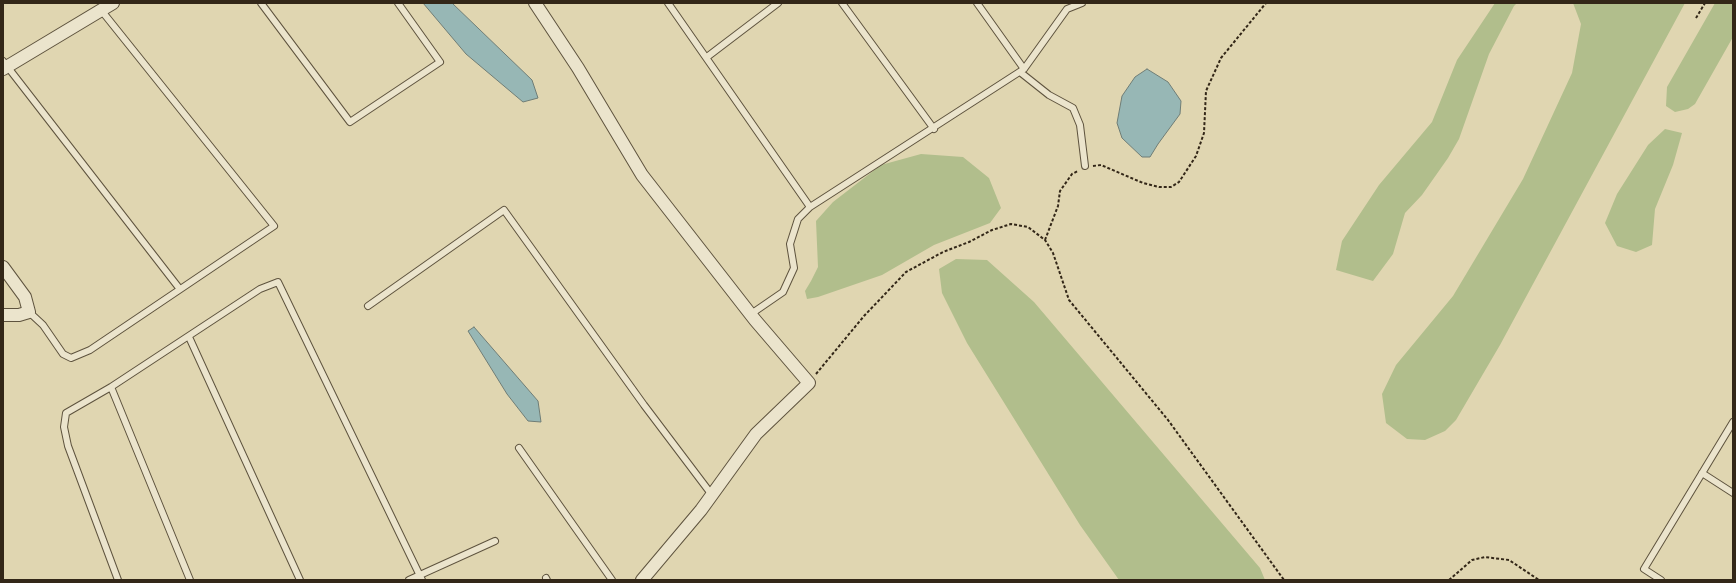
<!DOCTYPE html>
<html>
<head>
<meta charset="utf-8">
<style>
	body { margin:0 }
	#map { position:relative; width:1736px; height:583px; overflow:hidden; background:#e0d6b1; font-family:"IM FELL English",serif }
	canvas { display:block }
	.frame { position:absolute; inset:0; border:4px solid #332718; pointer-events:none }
</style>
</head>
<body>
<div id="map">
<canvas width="1736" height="583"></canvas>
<div class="frame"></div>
</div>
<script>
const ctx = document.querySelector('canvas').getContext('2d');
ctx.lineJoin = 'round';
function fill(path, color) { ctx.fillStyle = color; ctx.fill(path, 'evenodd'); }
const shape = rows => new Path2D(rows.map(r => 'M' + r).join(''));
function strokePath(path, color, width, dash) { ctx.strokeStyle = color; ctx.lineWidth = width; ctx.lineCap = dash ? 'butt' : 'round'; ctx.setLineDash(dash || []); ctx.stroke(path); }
fill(shape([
	[1495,3,1517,3,1514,6,1489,54,1459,139,1448,158,1422,195,1405,213,1393,254,1373,281,1336,270,1342,241,1379,185,1432,122,1457,60],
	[1573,3,1685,3,1500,345,1456,420,1445,431,1425,440,1407,439,1386,423,1382,394,1396,365,1453,296,1523,179,1572,73,1581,24],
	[1715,3,1733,3,1733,37,1695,104,1688,109,1675,112,1666,106,1667,87],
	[1665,129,1682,133,1673,165,1655,209,1652,245,1636,252,1617,246,1605,223,1617,194,1648,145],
	[921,154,963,157,989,178,1001,208,990,223,934,245,882,275,818,297,807,299,805,291,811,281,818,267,816,221,833,202,881,165],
	[956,259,987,260,1034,302,1260,568,1265,580,1119,580,1080,525,967,343,942,293,939,269]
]), '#b1be8c');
const water = shape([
	[423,3,452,3,532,80,538,98,523,102,466,54,423,3],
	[1147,69,1168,82,1181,101,1180,114,1158,144,1150,157,1142,157,1122,138,1117,123,1122,96,1135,77,1147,69],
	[474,327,538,401,541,422,528,421,507,394,468,331,474,327]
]);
fill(water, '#97b7b5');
strokePath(water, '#6f7d76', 1);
const service = shape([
	[261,3,350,122,440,62,398,3],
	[668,3,810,207],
	[842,3,934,129],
	[977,3,1024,69],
	[707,57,778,3],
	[3,61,179,288],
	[1020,72,1049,95,1073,108,1080,125,1085,166],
	[368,306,504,210,644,405,712,495],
	[29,312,43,325,63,354,71,358,90,350,274,226,101,10],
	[751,314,783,292,794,268,790,244,798,219,810,207,1024,69,1067,9,1082,3],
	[189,337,300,580],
	[111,387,190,580],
	[519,448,612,580],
	[1702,473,1733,493],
	[546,578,547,580],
	[118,580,68,446,64,427,66,413,111,387,260,289,278,282,422,580],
	[409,580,495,541],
	[1661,580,1644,569,1733,422]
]);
const minor = shape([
	[535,3,578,68,642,175,755,320,809,383,756,434,701,510,642,580],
	[3,69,113,3],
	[3,267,25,297,29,312,19,315,3,315]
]);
strokePath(service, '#5e533e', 8);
strokePath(minor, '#5e533e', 14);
strokePath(shape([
	[1696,18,1705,3],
	[1093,166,1101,165,1143,183,1159,187,1171,187,1179,182,1196,156,1204,133,1206,91,1221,58,1266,3],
	[1045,240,1058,206,1060,191,1072,174,1078,171],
	[816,374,864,316,906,272,943,252,969,242,992,230,1011,224,1028,227,1045,240,1053,253,1069,300,1168,420,1284,580],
	[1449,580,1472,560,1485,557,1509,560,1539,580]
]), '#332718', 2, [3, 2]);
strokePath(service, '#ebe4cc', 6);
strokePath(minor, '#ebe4cc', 12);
</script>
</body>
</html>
